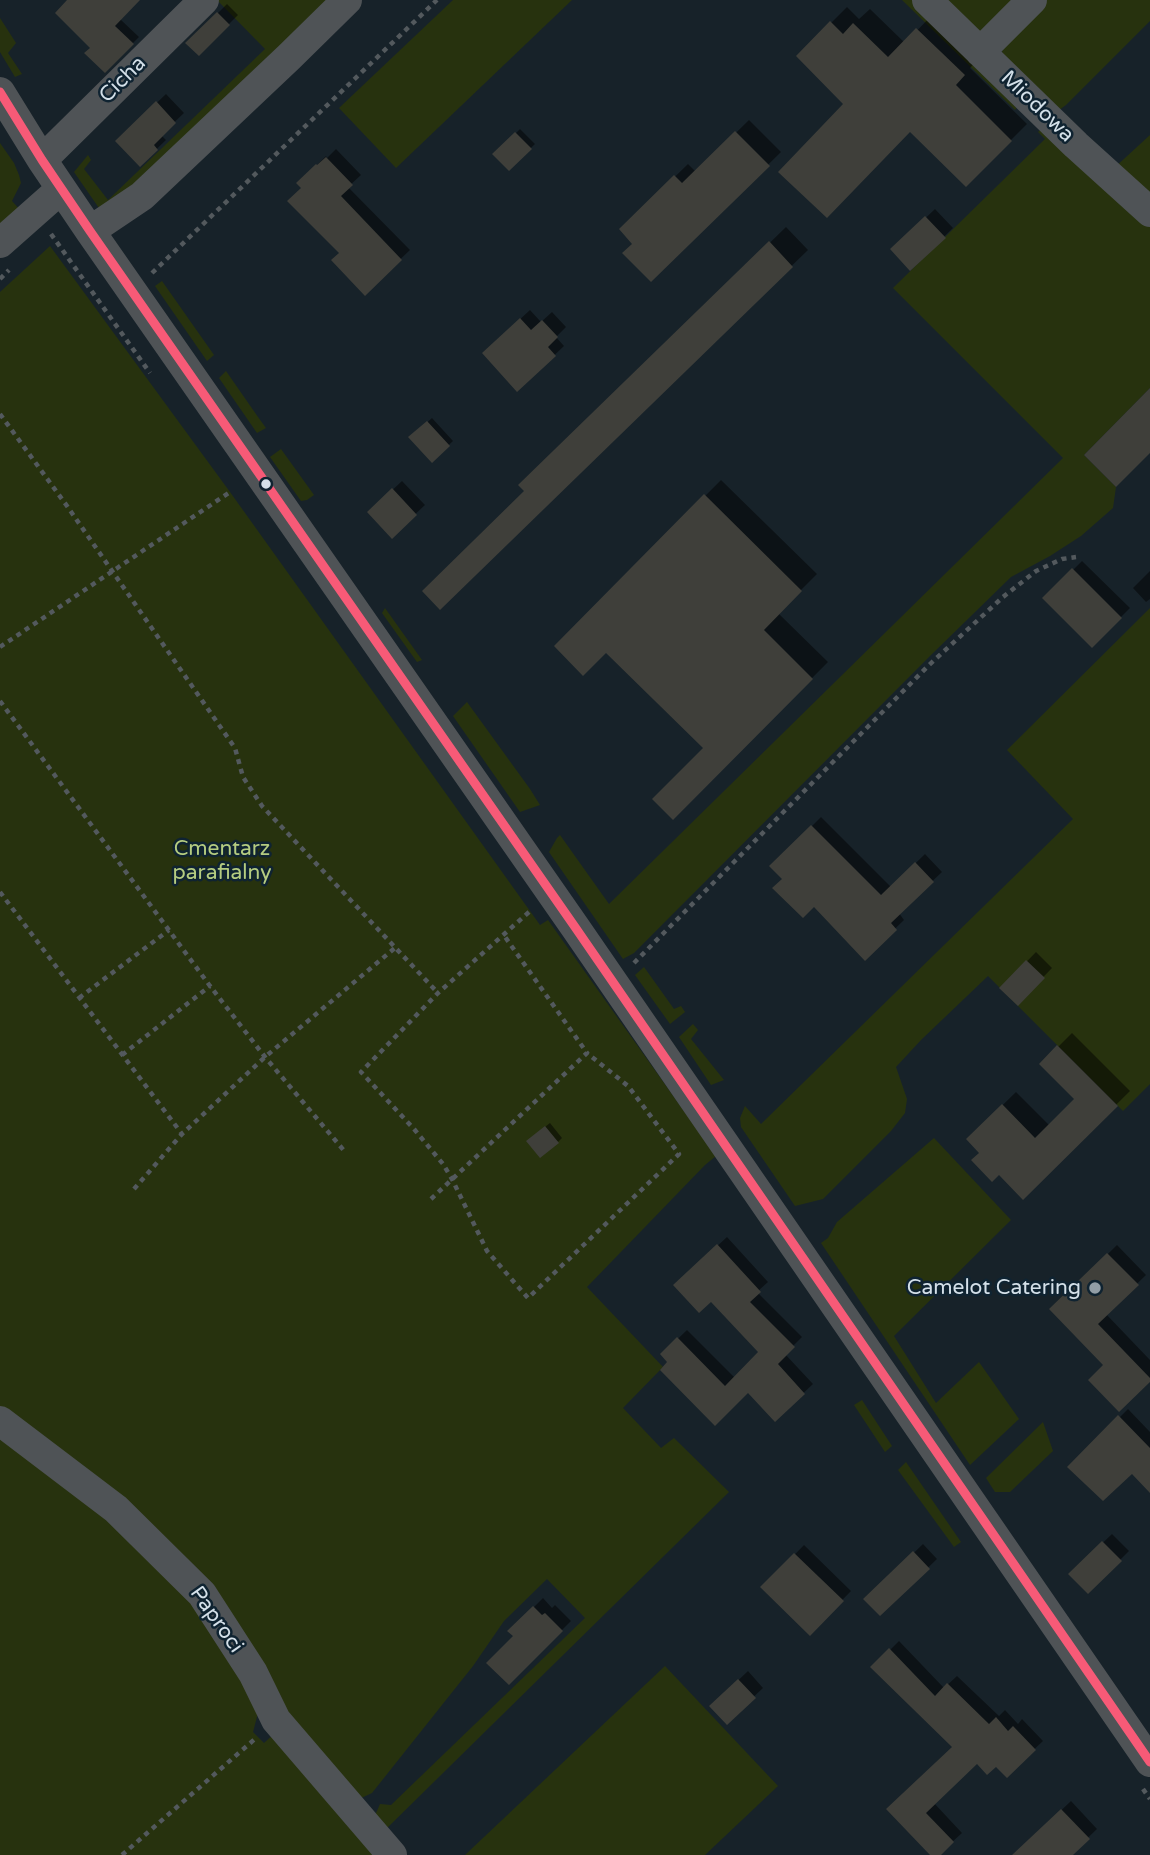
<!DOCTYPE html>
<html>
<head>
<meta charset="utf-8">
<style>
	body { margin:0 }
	canvas { display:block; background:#172229 }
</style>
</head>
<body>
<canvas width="1150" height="1855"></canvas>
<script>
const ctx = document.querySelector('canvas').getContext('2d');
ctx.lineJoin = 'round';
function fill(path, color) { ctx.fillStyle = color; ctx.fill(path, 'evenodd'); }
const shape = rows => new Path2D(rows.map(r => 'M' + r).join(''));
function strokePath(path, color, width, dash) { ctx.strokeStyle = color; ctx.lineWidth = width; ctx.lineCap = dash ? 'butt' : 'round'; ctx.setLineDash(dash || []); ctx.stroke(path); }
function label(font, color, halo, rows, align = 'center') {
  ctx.font = font + ' "Varela Round",sans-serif'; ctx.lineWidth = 5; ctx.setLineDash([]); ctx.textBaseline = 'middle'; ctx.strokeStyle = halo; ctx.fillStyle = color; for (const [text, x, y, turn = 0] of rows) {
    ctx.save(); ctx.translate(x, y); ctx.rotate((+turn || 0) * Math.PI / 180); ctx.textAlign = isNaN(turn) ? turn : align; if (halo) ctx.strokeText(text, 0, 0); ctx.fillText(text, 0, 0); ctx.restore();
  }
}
fill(shape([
	[217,0,335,0,136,189,101,211,74,172,88,155,91,160,84,169,108,200,265,49],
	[453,0,572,0,396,168,339,108],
	[902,0,916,0,1021,102,1015,110],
	[940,0,1015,0,978,34],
	[1044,0,1150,0,1150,21,1066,105,1055,113,1009,65,1002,52,1004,40],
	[0,18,16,43,8,53,22,74,15,77,0,52],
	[1045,125,1150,222,1150,388,1084,455,1116,487,1113,508,1081,536,1050,556,1011,577,930,656,634,953,623,959,549,852,557,838,560,835,609,904,1063,458,893,288,1045,139,1038,132],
	[1150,135,1150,202,1113,169],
	[0,143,14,163,19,175,21,183,12,201,21,211,0,230],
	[50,246,230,492,540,925,548,920,716,1156,705,1165,587,1287,663,1367,623,1408,661,1448,674,1438,729,1492,383,1832,373,1820,380,1804,391,1805,585,1618,547,1579,504,1621,473,1666,372,1793,355,1801,258,1713,253,1732,264,1743,277,1731,384,1855,0,1855,0,292],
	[162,281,214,355,207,361,155,286],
	[226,371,258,417,266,428,257,433,219,378],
	[281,449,314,495,307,500,301,501,270,457],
	[385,608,422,660,417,662,382,613],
	[1150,608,1150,1084,1123,1111,988,976,921,1040,896,1067,907,1099,905,1113,891,1131,823,1199,795,1206,741,1127,740,1118,745,1106,761,1124,1073,819,1007,750],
	[467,702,530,789,540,805,520,812,453,716],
	[644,967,674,1009,681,1006,685,1012,670,1024,635,975],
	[693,1024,698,1030,691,1039,724,1080,711,1085,679,1037],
	[934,1138,1011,1220,894,1336,936,1403,979,1362,1019,1419,970,1465,821,1243,828,1238,837,1222],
	[862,1400,892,1446,885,1452,854,1405],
	[1043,1422,1053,1451,1010,1492,995,1492,986,1478],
	[906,1462,961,1542,954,1547,898,1470],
	[665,1666,778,1786,705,1855,465,1855]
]), '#27320e');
fill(shape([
	[70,0,138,0,120,19,139,37,105,71],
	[227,4,238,15,199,54,188,43],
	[847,7,859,19,870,9,905,43,933,14,979,58,970,68,1027,124,966,185,911,130,846,104,798,56],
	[166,94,184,113,161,135,166,140,140,165,117,141],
	[749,120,781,152,651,280,634,243,621,229,688,164,696,172],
	[520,129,535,144,509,169,495,154],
	[336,149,361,175,348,187,410,250,365,293,299,183,326,156,327,158],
	[935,209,953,228,911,269,893,249],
	[786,227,808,250,440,607,526,490,521,485],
	[530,310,541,322,552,312,566,327,556,337,564,346,518,390,493,344],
	[432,418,453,441,432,461,411,437],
	[721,480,817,574,778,613,828,662,673,818,705,748,606,650,556,646],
	[402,481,425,505,392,536,369,512],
	[1082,561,1130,608,1092,646,1045,598],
	[1150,571,1150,599,1146,602,1133,588],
	[821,817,891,887,925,854,942,872,899,913,904,920,865,958,814,905,772,866],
	[1036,952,1052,968,1018,1003,1001,988],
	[1072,1033,1130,1091,1023,1197,968,1139,1016,1092,1049,1125,1076,1099,1041,1064],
	[550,1123,562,1138,558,1142,532,1137],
	[727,1237,768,1282,757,1292,802,1337,785,1354,813,1384,775,1420,748,1391,715,1423,662,1354,687,1330,735,1378,761,1352,711,1299,675,1285],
	[1117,1245,1146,1275,1106,1314,1150,1360,1150,1379,1105,1365,1052,1309],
	[1128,1409,1150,1432,1150,1490,1132,1471,1070,1467],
	[1112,1534,1129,1551,1088,1592,1070,1574],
	[923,1544,937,1559,880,1614,866,1599],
	[804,1545,851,1591,810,1633,763,1587],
	[543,1598,552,1608,555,1605,571,1621,509,1683,515,1636,510,1631],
	[899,1641,944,1688,957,1676,999,1716,1005,1710,1018,1724,1022,1719,1043,1741,1007,1775,996,1765,977,1762,934,1803,962,1833,938,1855,932,1855,888,1809,954,1747,873,1667],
	[748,1671,763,1688,727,1722,711,1706],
	[1071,1801,1097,1829,1070,1855,1014,1855]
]), '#0007');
fill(shape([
	[67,0,140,0,115,26,134,44,105,73,84,53,90,48,55,13],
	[217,12,230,25,199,56,185,43],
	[830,21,843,34,853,23,888,57,916,28,965,75,956,85,1012,141,966,187,910,132,827,218,778,172,843,104,796,56],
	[156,101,176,123,154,145,158,150,140,167,115,141],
	[735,131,770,166,651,282,622,253,632,244,619,229,674,175,682,183],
	[515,132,532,149,509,171,492,154],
	[326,157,353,185,341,196,402,260,365,296,331,260,339,253,287,201,301,188,296,183,316,164,317,165],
	[925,216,946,238,910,271,890,249],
	[769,241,793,267,440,610,422,591,524,491,518,485],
	[520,318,531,330,542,320,558,337,548,347,556,356,517,392,482,353],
	[1150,388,1150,453,1116,487,1084,455],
	[427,421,450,446,432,463,408,437],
	[392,488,417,515,392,539,367,512],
	[704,494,802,591,764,630,813,679,673,820,652,799,703,748,606,653,583,676,554,646],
	[1072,568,1122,618,1092,648,1042,598],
	[811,825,881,895,915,862,934,882,891,923,897,930,865,961,814,907,803,918,772,888,782,879,769,866],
	[1026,960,1045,978,1018,1006,999,988],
	[1057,1045,1118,1106,1023,1200,999,1175,992,1182,971,1160,979,1153,966,1139,1002,1104,1035,1138,1074,1099,1039,1064],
	[545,1126,559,1143,540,1158,526,1141],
	[717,1244,761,1292,750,1302,795,1347,778,1364,805,1394,775,1422,748,1393,715,1426,660,1370,667,1362,660,1354,677,1337,725,1386,758,1352,711,1302,699,1313,673,1285],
	[1107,1253,1139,1285,1098,1324,1150,1378,1150,1382,1119,1412,1088,1380,1103,1365,1049,1309],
	[1118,1415,1150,1448,1150,1493,1132,1474,1103,1501,1067,1467],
	[1102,1541,1122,1561,1088,1594,1068,1574],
	[913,1551,930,1569,880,1616,863,1599],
	[794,1553,844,1601,810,1636,760,1587],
	[533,1606,542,1615,545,1613,563,1631,509,1685,486,1663,513,1636,507,1631],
	[889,1648,935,1696,947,1683,989,1724,996,1717,1008,1731,1013,1726,1036,1750,1007,1778,996,1767,987,1775,977,1764,926,1813,954,1842,941,1855,930,1855,886,1809,952,1747,870,1667],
	[738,1679,756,1698,727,1725,709,1706],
	[1061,1809,1090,1839,1073,1855,1012,1855]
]), '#3f3f3a');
strokePath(shape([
	[51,234,150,373],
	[152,273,437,0],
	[0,279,9,270],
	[0,414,67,506,235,748,243,777,262,806,438,993],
	[0,647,230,492],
	[0,701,210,986,265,1057,346,1153],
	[0,892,182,1134],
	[529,912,438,993,361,1072,414,1129,443,1164,452,1179,487,1251,528,1298,679,1154,628,1086,587,1053],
	[634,963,929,665,1003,597,1036,571,1062,559,1076,557],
	[79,998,169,930],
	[122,1055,210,986],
	[134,1189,182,1134,265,1057,396,947],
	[431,1199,587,1053,503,934],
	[1143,1789,1150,1799],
	[122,1855,256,1738]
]), '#53595d', 4.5, [5, 5]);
strokePath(shape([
	[927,0,1076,145,1150,212],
	[980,52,1032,0],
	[0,92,42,160,90,231,575,927,1150,1762],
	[42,160,204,0],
	[90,231,142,196,289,57,347,0],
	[0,243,61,189],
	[0,1421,116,1509,202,1594,253,1673,276,1720,392,1855]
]), '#4f5356', 30);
strokePath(shape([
	[0,92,42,160,90,231,575,927,1150,1762]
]), '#f75a77', 9);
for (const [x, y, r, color] of [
	[266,484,6,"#d4e0e9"],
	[1095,1288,7,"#929ea6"]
]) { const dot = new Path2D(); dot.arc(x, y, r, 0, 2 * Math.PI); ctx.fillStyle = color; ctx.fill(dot); strokePath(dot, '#0f2331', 2.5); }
label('21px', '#d4e0e9', '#0f2331', [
	["Cicha",123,80,-45],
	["Miodowa",1037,107,44],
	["Paproci",216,1620,55]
]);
label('21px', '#b5cc80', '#0f2331', [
	["Cmentarz",222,849],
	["parafialny",222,873]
]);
label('21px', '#d4e0e9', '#0f2331', [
	["Camelot Catering",1081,1288]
], 'right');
</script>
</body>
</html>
